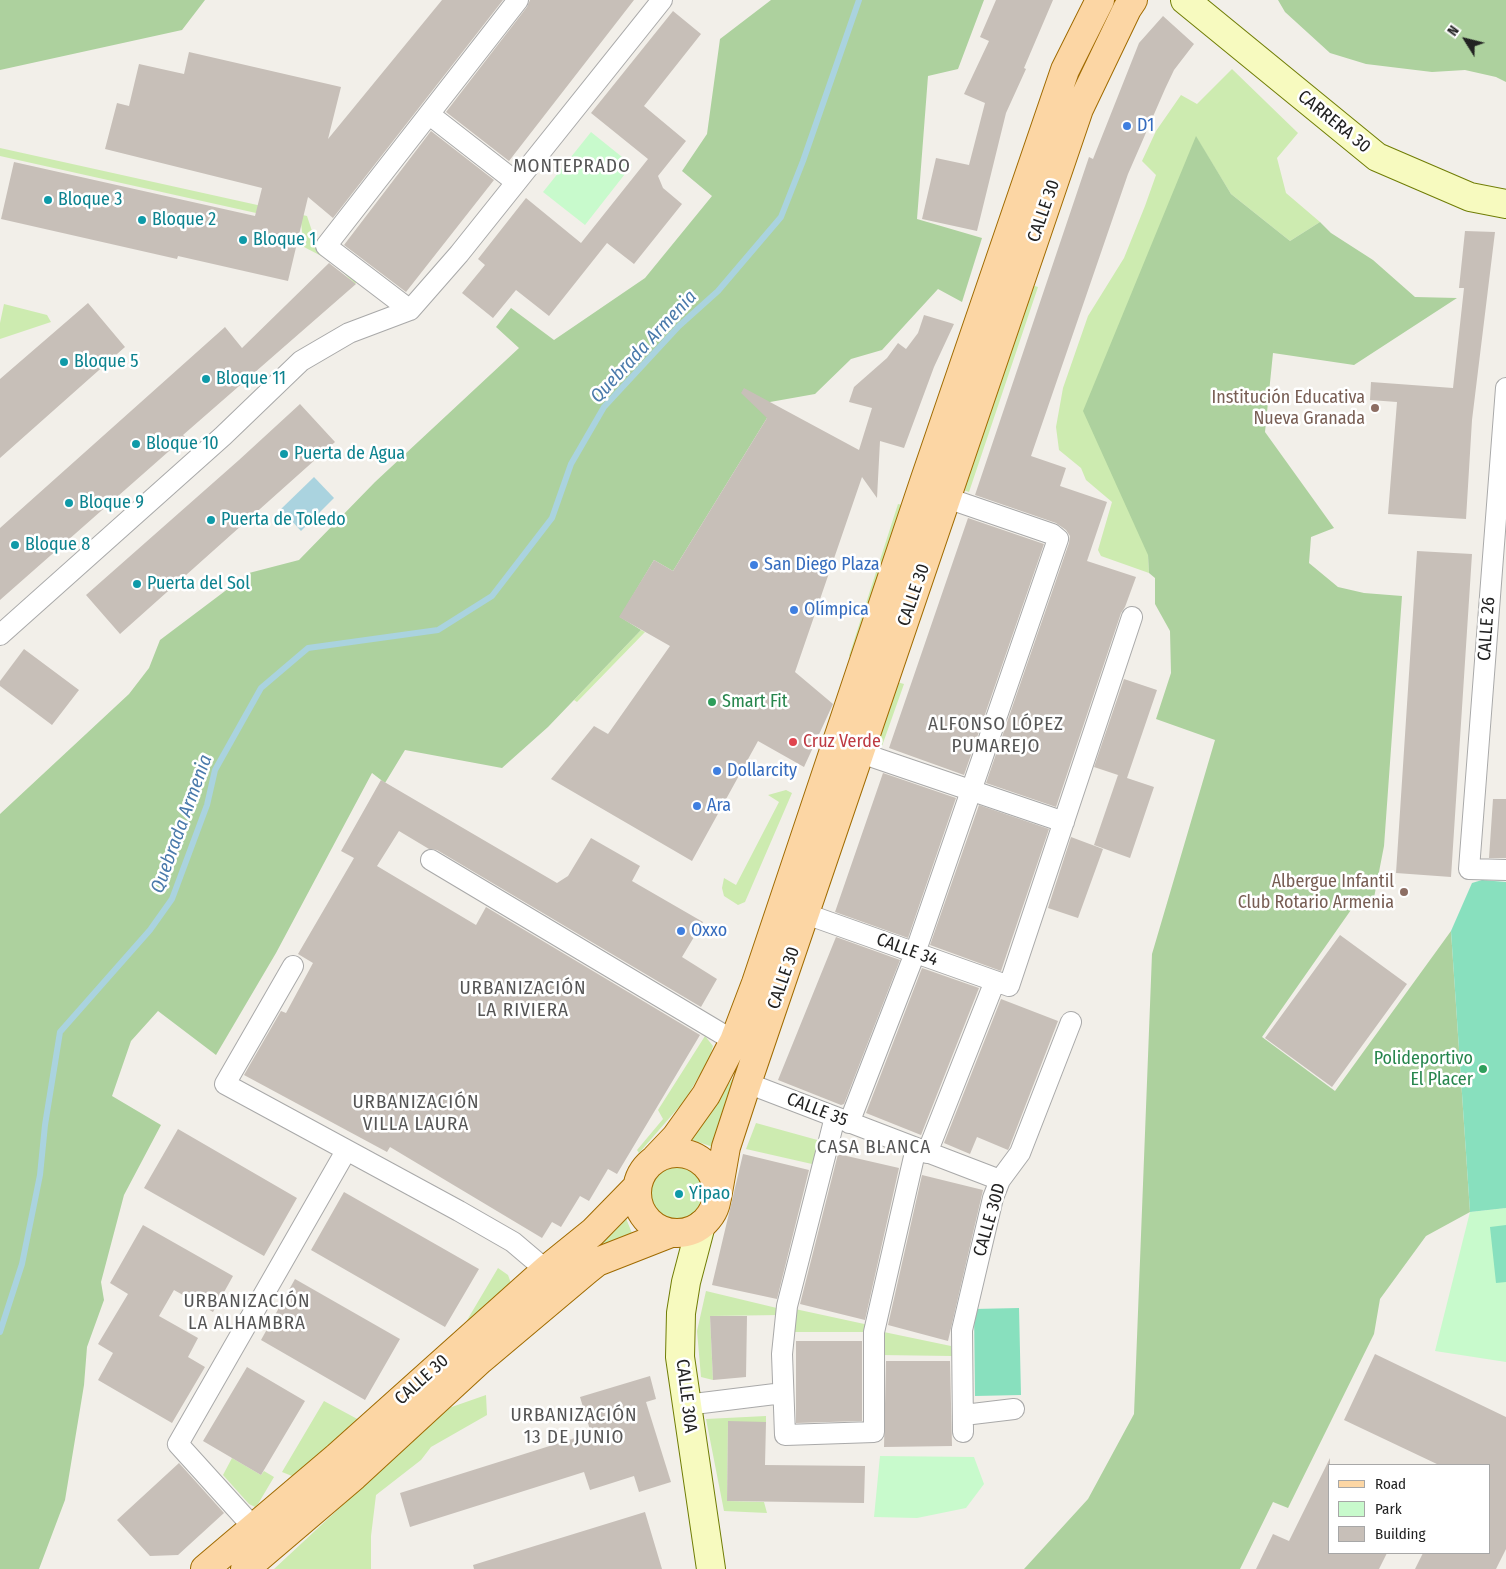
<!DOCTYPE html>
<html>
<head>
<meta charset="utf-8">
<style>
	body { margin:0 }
	#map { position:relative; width:1506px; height:1569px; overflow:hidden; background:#f2efe9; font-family:"Fira Sans Condensed",sans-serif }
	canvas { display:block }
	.legend { position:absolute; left:1328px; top:1464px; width:162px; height:90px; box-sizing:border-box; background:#fff; border:1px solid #a7a7a7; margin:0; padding:6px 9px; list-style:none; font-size:15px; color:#222 }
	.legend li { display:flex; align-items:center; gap:10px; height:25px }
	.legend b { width:25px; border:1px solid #a7a7a7 }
	.north { position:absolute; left:1441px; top:15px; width:50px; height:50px; -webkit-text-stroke:4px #fff; paint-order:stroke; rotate:306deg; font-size:14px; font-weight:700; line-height:20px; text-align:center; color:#222 }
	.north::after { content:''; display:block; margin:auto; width:18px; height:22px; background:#222; clip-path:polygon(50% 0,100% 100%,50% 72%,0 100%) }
</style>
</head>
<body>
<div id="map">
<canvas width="1506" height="1569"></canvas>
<ul class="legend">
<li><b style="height:6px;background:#fcd6a4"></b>Road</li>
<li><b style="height:14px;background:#c8facc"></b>Park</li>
<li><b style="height:14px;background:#c7bfb8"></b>Building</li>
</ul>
<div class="north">N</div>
</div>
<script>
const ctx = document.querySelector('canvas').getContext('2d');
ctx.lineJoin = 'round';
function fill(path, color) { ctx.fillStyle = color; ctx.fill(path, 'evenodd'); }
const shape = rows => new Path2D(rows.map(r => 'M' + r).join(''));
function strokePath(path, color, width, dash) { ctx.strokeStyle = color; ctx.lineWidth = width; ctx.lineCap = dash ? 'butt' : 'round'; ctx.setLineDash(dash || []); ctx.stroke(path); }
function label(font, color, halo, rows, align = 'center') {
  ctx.font = font + ' "Fira Sans Condensed",sans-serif'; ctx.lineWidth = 5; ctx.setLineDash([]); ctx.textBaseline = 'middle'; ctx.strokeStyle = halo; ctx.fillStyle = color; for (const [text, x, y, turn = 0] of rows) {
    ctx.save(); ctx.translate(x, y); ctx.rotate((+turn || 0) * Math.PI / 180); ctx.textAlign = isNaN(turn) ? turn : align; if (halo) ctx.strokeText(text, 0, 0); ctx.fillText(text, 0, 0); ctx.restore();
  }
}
fill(shape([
	[1232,69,1298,133,1277,158,1286,193,1320,222,1290,241,1231,194,1196,137,1148,555,1149,573,1101,556,1098,550,1112,502,1086,480,1081,468,1059,450,1056,427,1063,388,1088,316,1124,258,1145,206,1156,175,1142,161,1156,131,1181,95,1197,104],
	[0,148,307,216,316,243,359,279,355,284,331,261,304,247,301,223,0,156],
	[1031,285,1038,287,969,492,963,490],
	[4,304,47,315,51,322,0,339,0,323],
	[898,504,902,505,855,656,849,656],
	[641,630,645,632,577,702,574,700],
	[897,682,904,684,882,746,876,744],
	[786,790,792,793,745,902,738,905,724,896,722,888,724,878,736,885,779,802,768,795],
	[705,1036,713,1046,709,1059,685,1100,639,1153,637,1150,663,1119,658,1110],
	[739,1065,713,1147,692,1140,691,1138,735,1075],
	[756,1123,821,1141,819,1151,812,1164,746,1149],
	'650 1193a27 27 0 1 1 54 0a27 27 0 1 1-54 0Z',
	[625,1216,632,1233,597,1249,583,1258],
	[498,1268,508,1275,512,1286,463,1327],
	[706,1291,781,1309,780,1315,710,1316,713,1380,701,1377,697,1331],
	[795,1309,869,1325,868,1332,792,1332],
	[879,1331,951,1346,952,1356,880,1355],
	[486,1395,487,1415,431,1447,421,1460,376,1495,371,1536,371,1569,274,1569,446,1409],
	[324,1401,361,1421,297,1478,282,1472],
	[766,1416,766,1422,728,1422,727,1501,764,1502,767,1513,724,1511,706,1419],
	[232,1458,261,1475,264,1471,274,1477,258,1504,255,1507,249,1504,223,1475]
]), '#cdebb0');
fill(shape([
	[0,0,205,0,182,30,0,70],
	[771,0,984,0,958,69,928,76,917,219,982,238,962,302,938,289,882,350,851,359,815,394,770,402,767,418,673,571,654,560,620,617,641,630,548,727,502,768,405,750,385,783,372,773,276,953,216,1055,158,1011,131,1041,112,1096,161,1125,124,1195,101,1282,104,1300,87,1347,84,1385,65,1500,39,1569,0,1569,0,814,129,694,149,668,160,640,249,573,299,560,375,482,519,348,496,327,511,308,554,340,645,278,712,196,682,171,707,134,720,39],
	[1278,0,1506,0,1506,82,1496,77,1465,70,1432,72,1366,64,1330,53,1285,12],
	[1196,136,1231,194,1290,241,1320,222,1331,233,1373,260,1415,297,1457,298,1354,365,1273,353,1265,432,1334,528,1311,537,1309,563,1338,587,1364,593,1402,596,1384,846,1372,908,1353,907,1262,1037,1335,1091,1451,931,1470,1212,1426,1236,1380,1299,1374,1334,1288,1508,1273,1502,1240,1569,1024,1569,1088,1499,1134,1414,1152,954,1215,740,1156,719,1171,673,1170,631,1155,604,1155,578,1149,573,1148,555,1083,411]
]), '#add19e');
fill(shape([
	[591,132,632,165,585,225,543,192],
	[1506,1208,1506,1362,1435,1351,1470,1212],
	[880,1456,974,1457,984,1484,966,1508,917,1518,874,1517]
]), '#c8facc');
fill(shape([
	[1482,880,1506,882,1506,1208,1470,1212,1451,931,1472,883],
	[1506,1225,1506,1282,1496,1283,1490,1227],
	[1019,1308,1021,1395,975,1396,974,1309]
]), '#88e0be');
fill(shape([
	[314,477,334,498,301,531,281,509]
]), '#aad3df');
strokePath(shape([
	[0,1332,22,1264,40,1175,45,1125,60,1032,150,930,172,899,207,805,215,770,261,688,308,648,438,630,492,596,552,518,571,464,604,407,679,326,718,291,781,217,803,161,859,0]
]), '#aad3df', 6);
fill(shape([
	[442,0,503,0,333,218,308,197,288,281,178,256,177,259,1,219,14,162,255,216,262,188,105,149,117,103,129,106,139,64,184,74,189,52,341,87,328,139],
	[530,0,634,0,509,161,446,112,527,7],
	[996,0,1053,0,1024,68,1026,69,1006,113,977,231,922,219,936,158,969,165,985,103,964,94,989,41,980,37],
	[673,11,701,34,644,106,686,141,658,176,663,188,682,204,634,264,607,243,549,316,516,290,493,318,462,293,485,265,478,259,526,198,581,243,648,159,591,113],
	[1163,16,1194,44,1174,70,1165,89,1128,174,1031,456,1066,468,1060,486,1107,502,1087,561,1136,577,1125,607,1121,613,1056,807,986,783,1069,543,1070,536,1066,530,1056,523,975,495,1089,157,1093,159,1139,43],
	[431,131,494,180,406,292,344,245],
	[1465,231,1495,232,1472,420,1466,519,1388,514,1397,402,1370,400,1371,382,1453,388,1464,288,1459,288],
	[329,263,356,284,183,435,185,437,0,600,0,528,225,327,242,348],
	[88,303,125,347,0,458,0,379],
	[924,315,954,324,934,367,904,448,880,441,877,498,862,477,795,672,833,704,804,767,758,741,692,861,551,779,594,726,608,734,670,646,619,617,654,560,673,571,767,418,741,393,744,388,859,450,872,408,849,402,854,387,887,358,898,343,906,349,918,333],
	[300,404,335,442,120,634,86,595,239,460],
	[968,518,1044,544,964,775,889,748],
	[1417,551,1472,554,1451,877,1396,873],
	[24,649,79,690,52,725,0,686,0,681],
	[1124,679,1157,690,1127,778,1094,767],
	[883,773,956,798,908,938,835,912],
	[1118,775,1154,787,1130,858,1094,845],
	[381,780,557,883,568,876,591,838,640,866,632,881,703,922,682,957,717,979,701,1007,437,850,429,849,399,831,377,866,476,925,486,907,700,1035,617,1174,608,1169,589,1201,580,1196,561,1227,552,1222,542,1238,390,1147,387,1152,244,1075,281,1011,286,1013,313,963,298,954,354,858,341,851],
	[1493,799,1506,799,1506,858,1489,858],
	[979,805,1049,829,1001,971,930,945],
	[1071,837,1103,849,1078,918,1048,908],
	[1340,935,1407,984,1332,1087,1265,1038],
	[836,937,900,960,844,1104,841,1105,778,1080],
	[922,968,979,988,921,1135,866,1113],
	[1001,999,1058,1021,1009,1148,1008,1150,977,1137,970,1154,944,1143],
	[178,1129,297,1198,264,1256,144,1188],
	[743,1154,809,1170,777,1299,712,1285],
	[838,1154,899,1168,865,1320,800,1304],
	[922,1175,983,1190,948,1341,888,1325],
	[344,1192,479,1269,445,1327,311,1250],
	[143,1225,233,1276,213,1312,174,1290,159,1316,198,1338,188,1357,205,1367,172,1423,98,1380,113,1353,98,1344,128,1294,110,1283],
	[295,1279,400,1339,365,1400,261,1340],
	[710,1316,747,1316,746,1377,713,1380],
	[796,1341,862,1341,862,1421,796,1423],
	[1375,1354,1506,1417,1506,1549,1496,1569,1415,1569,1423,1553,1490,1553,1490,1465,1439,1465,1344,1420],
	[886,1361,950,1361,952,1446,884,1447],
	[247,1367,305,1401,261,1475,203,1441],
	[650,1376,656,1399,646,1402,671,1482,639,1492,634,1476,590,1490,584,1472,410,1527,400,1493,591,1433,580,1397],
	[728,1421,766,1422,765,1465,865,1466,864,1503,727,1501],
	[1330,1458,1330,1553,1387,1553,1379,1569,1256,1569,1273,1534,1289,1541],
	[179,1463,224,1513,178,1555,150,1556,117,1520],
	[645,1512,662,1569,474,1569,473,1565]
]), '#c7bfb8');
const street = shape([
	[430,115,516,182],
	[410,310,326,246,518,0],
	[1506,388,1469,869,1506,870],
	[0,635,223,436,301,361,349,333,410,310,459,254,662,0],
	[861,753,1064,822],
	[431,860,734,1041],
	[806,914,1009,986,1132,617],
	[293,966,225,1084,459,1211,513,1242,546,1270],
	[747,1083,1000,1180],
	[835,1117,787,1306,782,1354,785,1435,874,1432,874,1332,916,1148],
	[849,1123,915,953,1058,539,1052,534,947,498],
	[927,1153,995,981],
	[686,1405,783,1393],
	[964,1415,1014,1409],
	[963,1432,962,1330,993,1198,1000,1180,1020,1153,1071,1022],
	[254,1528,178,1444,346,1151]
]);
const secondary = shape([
	[1185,0,1377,157,1470,197,1506,204],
	[701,1225,686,1282,681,1313,680,1357,711,1569]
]);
const primary = shape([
	'637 1193a40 40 0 1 1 80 0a40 40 0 1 1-80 0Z',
	[656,1158,676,1137,706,1095,734,1041,756,983,925,479,1065,70,1100,0],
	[717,1198,726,1147,747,1083,1079,109,1127,9,1133,0],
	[205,1569,337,1457,546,1270,593,1232,636,1188],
	[245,1569,354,1476,480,1360,587,1270,597,1262,671,1233]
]);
strokePath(street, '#a9a9a9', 22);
strokePath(secondary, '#707d05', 30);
strokePath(primary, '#a06b00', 30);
strokePath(street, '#fff', 20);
strokePath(secondary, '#f7fabf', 28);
strokePath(primary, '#fcd6a4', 28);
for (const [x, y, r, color] of [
	[1127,126,5,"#3f7fe0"],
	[48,200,5,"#0f9aa8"],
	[142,220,5,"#0f9aa8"],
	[243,240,5,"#0f9aa8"],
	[64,362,5,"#0f9aa8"],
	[206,379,5,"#0f9aa8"],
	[1375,408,5,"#8d6e63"],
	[136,444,5,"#0f9aa8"],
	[284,454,5,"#0f9aa8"],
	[69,503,5,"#0f9aa8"],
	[211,520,5,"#0f9aa8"],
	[15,545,5,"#0f9aa8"],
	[754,565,5,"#3f7fe0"],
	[137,584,5,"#0f9aa8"],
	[794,610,5,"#3f7fe0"],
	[712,702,5,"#2e9e5b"],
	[793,742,5,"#e0444e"],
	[717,771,5,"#3f7fe0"],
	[697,806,5,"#3f7fe0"],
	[1404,892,5,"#8d6e63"],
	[681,931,5,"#3f7fe0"],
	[1483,1069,5,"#2e9e5b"],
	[679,1194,5,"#0f9aa8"]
]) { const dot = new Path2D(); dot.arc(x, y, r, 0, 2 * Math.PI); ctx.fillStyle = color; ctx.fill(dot); strokePath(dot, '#fff', 2); }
label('18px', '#222', '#fff', [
	["CARRERA 30",1334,122,39],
	["CALLE 30",1044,211,-71],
	["CALLE 30",914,595,-71],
	["CALLE 26",1487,629,-86],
	["CALLE 34",907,950,20],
	["CALLE 30",784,978,-71],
	["CALLE 35",817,1110,21],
	["CALLE 30D",990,1220,-74],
	["CALLE 30",422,1380,-42],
	["CALLE 30A",686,1396,83]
]);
label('18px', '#366cbe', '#fff', [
	["D1",1137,126],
	["San Diego Plaza",764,565],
	["Olímpica",804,610],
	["Dollarcity",727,771],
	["Ara",707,806],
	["Oxxo",691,931]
], 'left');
label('18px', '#0d838f', '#fff', [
	["Bloque 3",58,200],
	["Bloque 2",152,220],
	["Bloque 1",253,240],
	["Bloque 5",74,362],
	["Bloque 11",216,379],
	["Bloque 10",146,444],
	["Puerta de Agua",294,454],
	["Bloque 9",79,503],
	["Puerta de Toledo",221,520],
	["Bloque 8",25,545],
	["Puerta del Sol",147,584],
	["Yipao",689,1194]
], 'left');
label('18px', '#785e54', '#fff', [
	["Institución Educativa",1365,398],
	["Nueva Granada",1365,419],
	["Albergue Infantil",1394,882],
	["Club Rotario Armenia",1394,903]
], 'right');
label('18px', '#27864d', '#fff', [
	["Smart Fit",722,702],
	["Polideportivo",1473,1059,"right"],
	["El Placer",1473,1080,"right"]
], 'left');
label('18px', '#be3a42', '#fff', [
	["Cruz Verde",803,742]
], 'left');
ctx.letterSpacing = '1px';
label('19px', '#555', '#fff', [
	["MONTEPRADO",572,167],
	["ALFONSO LÓPEZ",996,725],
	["PUMAREJO",996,747],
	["URBANIZACIÓN",523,989],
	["LA RIVIERA",523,1011],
	["URBANIZACIÓN",416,1103],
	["VILLA LAURA",416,1125],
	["CASA BLANCA",874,1148],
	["URBANIZACIÓN",247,1302],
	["LA ALHAMBRA",247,1324],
	["URBANIZACIÓN",574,1416],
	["13 DE JUNIO",574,1438]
]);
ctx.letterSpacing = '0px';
label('italic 19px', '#4a7aab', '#fff', [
	["Quebrada Armenia",644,347,-47],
	["Quebrada Armenia",182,824,-70]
]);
</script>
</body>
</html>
